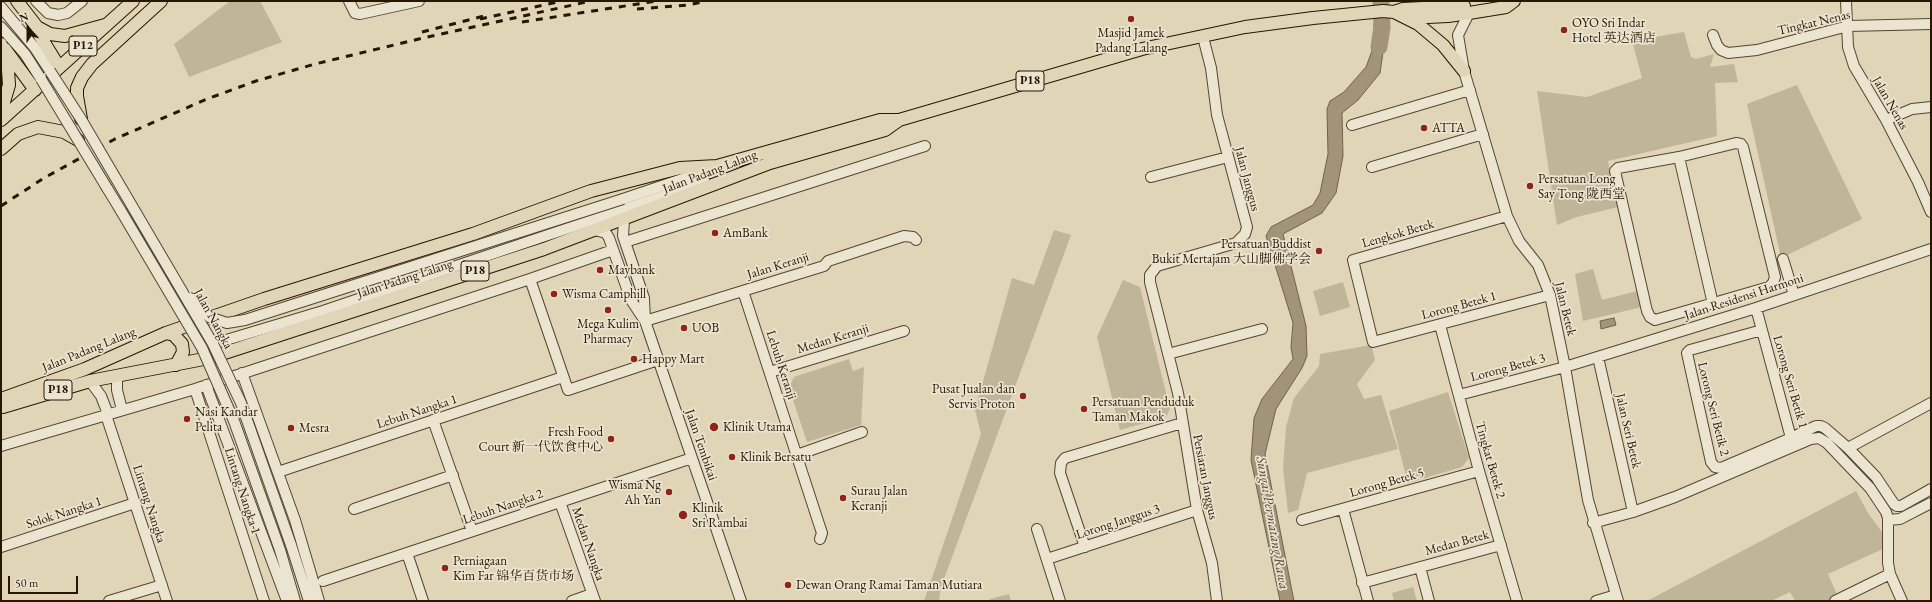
<!DOCTYPE html>
<html>
<head>
<meta charset="utf-8">
<style>
	body { margin:0 }
	#map { position:relative; width:1932px; height:602px; overflow:hidden; background:#e0d5b7; font-family:"EB Garamond",serif }
	canvas { display:block }
	.frame { position:absolute; inset:0; border:2px solid #261602; pointer-events:none }
	.north { position:absolute; left:8px; top:8px; width:40px; height:40px; -webkit-text-stroke:3px #ebe4d0; paint-order:stroke; rotate:339deg; font-size:11px; font-weight:700; line-height:16px; text-align:center; color:#261602 }
	.north::after { content:''; display:block; margin:auto; width:14px; height:18px; background:#261602; clip-path:polygon(50% 0,100% 100%,50% 72%,0 100%) }
	.scale { position:absolute; left:8px; top:576px; width:70px; height:18px; box-sizing:border-box; border:2px solid #261602; border-top:0; padding-left:5px; font-size:12px; line-height:14px; white-space:nowrap; color:#261602; -webkit-text-stroke:3px #ebe4d0; paint-order:stroke }
</style>
</head>
<body>
<div id="map">
<canvas width="1932" height="602"></canvas>
<div class="frame"></div>
<div class="north">N</div>
<div class="scale">50 m</div>
</div>
<script>
const ctx = document.querySelector('canvas').getContext('2d');
ctx.lineJoin = 'round';
function fill(path, color) { ctx.fillStyle = color; ctx.fill(path, 'evenodd'); }
const shape = rows => new Path2D(rows.map(r => 'M' + r).join(''));
function strokePath(path, color, width, dash) { ctx.strokeStyle = color; ctx.lineWidth = width; ctx.lineCap = dash ? 'butt' : 'round'; ctx.setLineDash(dash || []); ctx.stroke(path); }
function label(font, color, halo, rows, align = 'center') {
  ctx.font = font + ' "EB Garamond","Noto Serif SC",serif'; ctx.lineWidth = 3.5; ctx.setLineDash([]); ctx.textBaseline = 'middle'; ctx.strokeStyle = halo; ctx.fillStyle = color; for (const [text, x, y, turn = 0] of rows) {
    ctx.save(); ctx.translate(x, y); ctx.rotate((+turn || 0) * Math.PI / 180); ctx.textAlign = isNaN(turn) ? turn : align; if (halo) ctx.strokeText(text, 0, 0); ctx.fillText(text, 0, 0); ctx.restore();
  }
}
fill(shape([
	[230,1,260,1,282,42,189,77,174,44],
	[1684,32,1691,57,1696,59,1714,54,1710,67,1734,64,1738,82,1715,83,1717,136,1608,161,1618,207,1577,217,1557,225,1537,91,1587,97,1642,78,1632,41],
	[1797,85,1862,219,1781,258,1747,104],
	[1054,230,1071,235,941,587,939,601,924,601,981,434,975,410,1012,278,1034,285],
	[1593,269,1602,300,1637,291,1642,307,1583,321,1575,274],
	[1123,280,1140,287,1170,409,1166,417,1120,430,1097,337],
	[1343,282,1350,307,1320,316,1313,291],
	[1371,345,1375,360,1357,384,1364,399,1381,395,1398,449,1307,473,1298,510,1288,513,1283,468,1286,427,1294,398,1319,366,1320,354],
	[849,359,853,371,864,367,861,425,807,442,789,388,794,377],
	[1448,392,1469,458,1462,467,1408,483,1389,411],
	[1856,491,1868,513,1885,536,1885,548,1828,574,1838,597,1830,601,1795,601,1790,592,1771,601,1647,601],
	[1413,587,1417,601,1394,601,1392,593],
	[1009,594,1011,601,989,601,990,599]
]), '#c0b598');
const water = shape([
	[1374,24,1387,24,1380,73,1358,100,1342,113,1343,156,1336,193,1322,213,1283,234,1306,326,1307,356,1302,368,1276,409,1265,454,1294,601,1280,601,1251,460,1254,418,1262,399,1293,359,1291,347,1293,323,1266,236,1271,227,1313,205,1320,193,1328,154,1327,109,1330,101,1344,92,1366,67,1375,43,1374,24],
	[1614,318,1616,325,1601,329,1600,321,1614,318]
]);
fill(water, '#a19479');
strokePath(water, '#706249', 1);
strokePath(shape([
	[1379,47,1382,27,1381,1]
]), '#a19479', 17);
const minor = shape([
	[36,1,48,13,58,15,67,13,82,1],
	[349,1,355,13,360,14,419,1],
	[1846,1,1848,47,1854,66,1886,120,1918,182,1931,212],
	[1,7,35,48,50,71],
	[1469,13,1458,35,1464,71,1507,216,1519,241,1538,265,1550,295,1565,367,1588,500,1618,601],
	[1,27,25,54,41,79],
	[1713,35,1717,45,1721,50,1728,53,1757,50,1848,26,1931,24],
	[1203,37,1211,68,1217,115,1247,227,1245,234,1236,243,1157,266,1150,275,1150,282,1178,393,1197,510,1212,563,1217,601],
	[1886,120,1912,109,1931,107],
	[1352,125,1470,90],
	[1736,143,1741,144,1743,147,1775,277,1773,283,1769,287,1655,320,1650,317,1647,311,1615,171,1618,168,1679,157,1736,143],
	[1679,157,1713,304],
	[1372,167,1483,134],
	[1151,177,1228,157],
	[107,188,121,211],
	[623,199,712,169],
	[1507,216,1353,260,1373,342,1550,295],
	[624,220,623,236,644,298,645,321],
	[595,230,606,233,609,238,631,300,645,321,741,601],
	[625,242,925,146],
	[1783,259,1794,295],
	[530,279,568,390,658,360],
	[743,291,819,524,822,533,820,539],
	[1756,308,1791,438,1816,426,1821,426,1825,428,1848,448,1876,477,1894,504,1897,506,1901,506,1931,489],
	[645,321,824,266,828,261,904,236,913,237,916,240],
	[1440,325,1479,471,1517,601],
	[1762,330,1690,350,1687,353,1711,462,1715,467,1721,468,1791,438],
	[202,348,213,344,323,311,705,182],
	[1168,354,1262,329],
	[1598,357,1633,512],
	[770,372,904,331],
	[242,373,295,520,319,601],
	[117,375,117,390,122,410],
	[90,381,101,396,108,414],
	[206,385,287,601],
	[195,389,264,601],
	[1459,395,1565,367,1756,308,1931,249],
	[106,415,167,601],
	[433,420,472,531],
	[1,446,195,389,530,279,613,250],
	[1848,448,1931,403],
	[797,455,862,432],
	[278,472,563,377],
	[560,502,595,601],
	[354,509,453,475],
	[1343,509,1368,601],
	[1302,520,1479,471],
	[1888,520,1900,519,1931,503],
	[1593,523,1633,512,1675,497,1811,439,1819,438,1827,443,1870,488,1886,512,1888,518,1888,563,1890,574,1902,601],
	[1037,529,1060,601],
	[291,545,309,601],
	[1,547,135,503],
	[1085,547,1060,473,1061,463,1065,458,1182,423],
	[280,550,295,601],
	[407,553,423,601],
	[1047,559,1197,510],
	[1420,567,1429,601],
	[323,581,692,458],
	[1362,583,1501,545],
	[109,601,162,585],
	[572,601,592,594],
	[1596,601,1616,595],
	[1835,601,1890,574]
]);
const major = shape([
	[17,1,37,27,50,34,65,36,105,25],
	[1394,12,1403,9,1464,6],
	[1408,18,1448,16,1469,13,1506,7,1514,1],
	[37,27,40,36,59,67],
	[1,44,8,70,9,85,1,112],
	[5,49,35,90],
	[81,119,77,96,77,88,82,77,92,64,161,1],
	[1,120,133,1],
	[1,149,18,134,38,127,64,132,78,140],
	[166,333,174,335,182,344,183,352,176,365],
	[1,399,85,369,166,333,264,299,473,234,591,191,680,168,717,166,880,120,899,120,1142,49,1245,27,1313,18,1383,11,1394,12,1418,24,1443,45,1464,71],
	[3,407,90,381,209,358,544,249,770,163,885,130,899,120]
]);
strokePath(minor, '#54462f', 12);
strokePath(major, '#261602', 14);
strokePath(minor, '#ebe4d0', 10);
strokePath(major, '#e0d5b7', 12);
strokePath(shape([
	[637,9,688,5,706,1],
	[480,19,562,1],
	[522,22,657,1],
	[422,32,484,16],
	[1,206,44,178,115,139,207,99,256,81,315,64,423,38,591,1]
]), '#261602', 3, [7, 7]);
const minorBridge = shape([
	[50,71,81,119,213,344,241,403,291,545],
	[41,79,107,188],
	[121,211,202,348,234,421,280,550],
	[193,297,209,317,227,323,245,320,623,199]
]);
strokePath(minorBridge, '#54462f', 12, []);
strokePath(minorBridge, '#ebe4d0', 10);
for (const [x, y, r, color] of [
	[1131,19,4,"#8f2418"],
	[1564,30,4,"#8f2418"],
	[1424,128,4,"#8f2418"],
	[1530,186,4,"#8f2418"],
	[715,233,4,"#8f2418"],
	[1319,251,4,"#8f2418"],
	[600,270,4,"#8f2418"],
	[554,294,4,"#8f2418"],
	[608,310,4,"#8f2418"],
	[684,328,4,"#8f2418"],
	[634,359,4,"#8f2418"],
	[1023,396,4,"#8f2418"],
	[1084,409,4,"#8f2418"],
	[187,419,4,"#8f2418"],
	[714,427,5,"#8f2418"],
	[291,428,4,"#8f2418"],
	[611,439,4,"#8f2418"],
	[732,457,4,"#8f2418"],
	[669,492,4,"#8f2418"],
	[843,498,4,"#8f2418"],
	[683,515,5,"#8f2418"],
	[445,568,4,"#8f2418"],
	[788,585,4,"#8f2418"]
]) { const dot = new Path2D(); dot.arc(x, y, r, 0, 2 * Math.PI); ctx.fillStyle = color; ctx.fill(dot); strokePath(dot, '#ebe4d0', 1.5); }
for (const [x, y, w] of [
	[83,46,28],
	[1030,81,28],
	[475,271,28],
	[58,390,28]
]) { const box = new Path2D(); box.roundRect(x - w / 2, y - 10, w, 20, 3); ctx.fillStyle = '#ebe4d0'; ctx.fill(box); strokePath(box, '#261602', 1); }
label('bold 12px', '#261602', null, [
	["P12",83,46],
	["P18",1030,81],
	["P18",475,271],
	["P18",58,390]
]);
label('13px', '#261602', '#ebe4d0', [
	["OYO Sri Indar",1572,23],
	["Hotel 英达酒店",1572,38],
	["Masjid Jamek",1131,33,"center"],
	["Padang Lalang",1131,48,"center"],
	["ATTA",1432,128],
	["Persatuan Long",1538,179],
	["Say Tong 陇西堂",1538,194],
	["AmBank",723,233],
	["Persatuan Buddist",1311,244,"right"],
	["Bukit Mertajam 大山脚佛学会",1311,259,"right"],
	["Maybank",608,270],
	["Wisma Camphill",562,294],
	["Mega Kulim",608,324,"center"],
	["Pharmacy",608,339,"center"],
	["UOB",692,328],
	["Happy Mart",642,359],
	["Pusat Jualan dan",1015,389,"right"],
	["Servis Proton",1015,404,"right"],
	["Persatuan Penduduk",1092,402],
	["Taman Makok",1092,417],
	["Nasi Kandar",195,412],
	["Pelita",195,427],
	["Klinik Utama",723,427],
	["Mesra",299,428],
	["Fresh Food",603,432,"right"],
	["Court 新一代饮食中心",603,447,"right"],
	["Klinik Bersatu",740,457],
	["Wisma Ng",661,485,"right"],
	["Ah Yan",661,500,"right"],
	["Surau Jalan",851,491],
	["Keranji",851,506],
	["Klinik",692,508],
	["Sri Rambai",692,523],
	["Perniagaan",453,561],
	["Kim Far 锦华百货市场",453,576],
	["Dewan Orang Ramai Taman Mutiara",796,585]
], 'left');
label('13px', '#261602', '#ebe4d0', [
	["Tingkat Nenas",1814,23,-13],
	["Jalan Nenas",1890,103,60],
	["Jalan Padang Lalang",710,172,-21],
	["Jalan Janggus",1247,179,75],
	["Lengkok Betek",1398,234,-16],
	["Jalan Keranji",778,266,-17],
	["Jalan Padang Lalang",405,279,-18],
	["Jalan Residensi Harmoni",1744,297,-18],
	["Lorong Betek 1",1459,306,-15],
	["Jalan Betek",1565,309,76],
	["Jalan Nangka",213,319,61],
	["Medan Keranji",833,339,-17],
	["Jalan Padang Lalang",89,350,-22],
	["Lebuh Keranji",781,365,72],
	["Lorong Betek 3",1508,368,-15],
	["Lorong Seri Betik 1",1790,382,74],
	["Lorong Seri Betik 2",1713,409,76],
	["Lebuh Nangka 1",417,412,-18],
	["Jalan Seri Betek",1628,431,77],
	["Jalan Tembikai",701,445,71],
	["Tingkat Betek 2",1490,460,74],
	["Persiaran Janggus",1205,477,79],
	["Lorong Betek 5",1387,483,-16],
	["Lintang Nangka 1",242,491,72],
	["Lintang Nangka",149,504,72],
	["Lebuh Nangka 2",503,507,-19],
	["Solok Nangka 1",64,513,-18],
	["Lorong Janggus 3",1118,522,-18],
	["Medan Betek",1457,543,-15],
	["Medan Nangka",588,544,71]
]);
label('italic 14px', '#574832', '#ebe4d0', [
	["Sungai Permatang Rawa",1272,523,80]
]);
</script>
</body>
</html>
